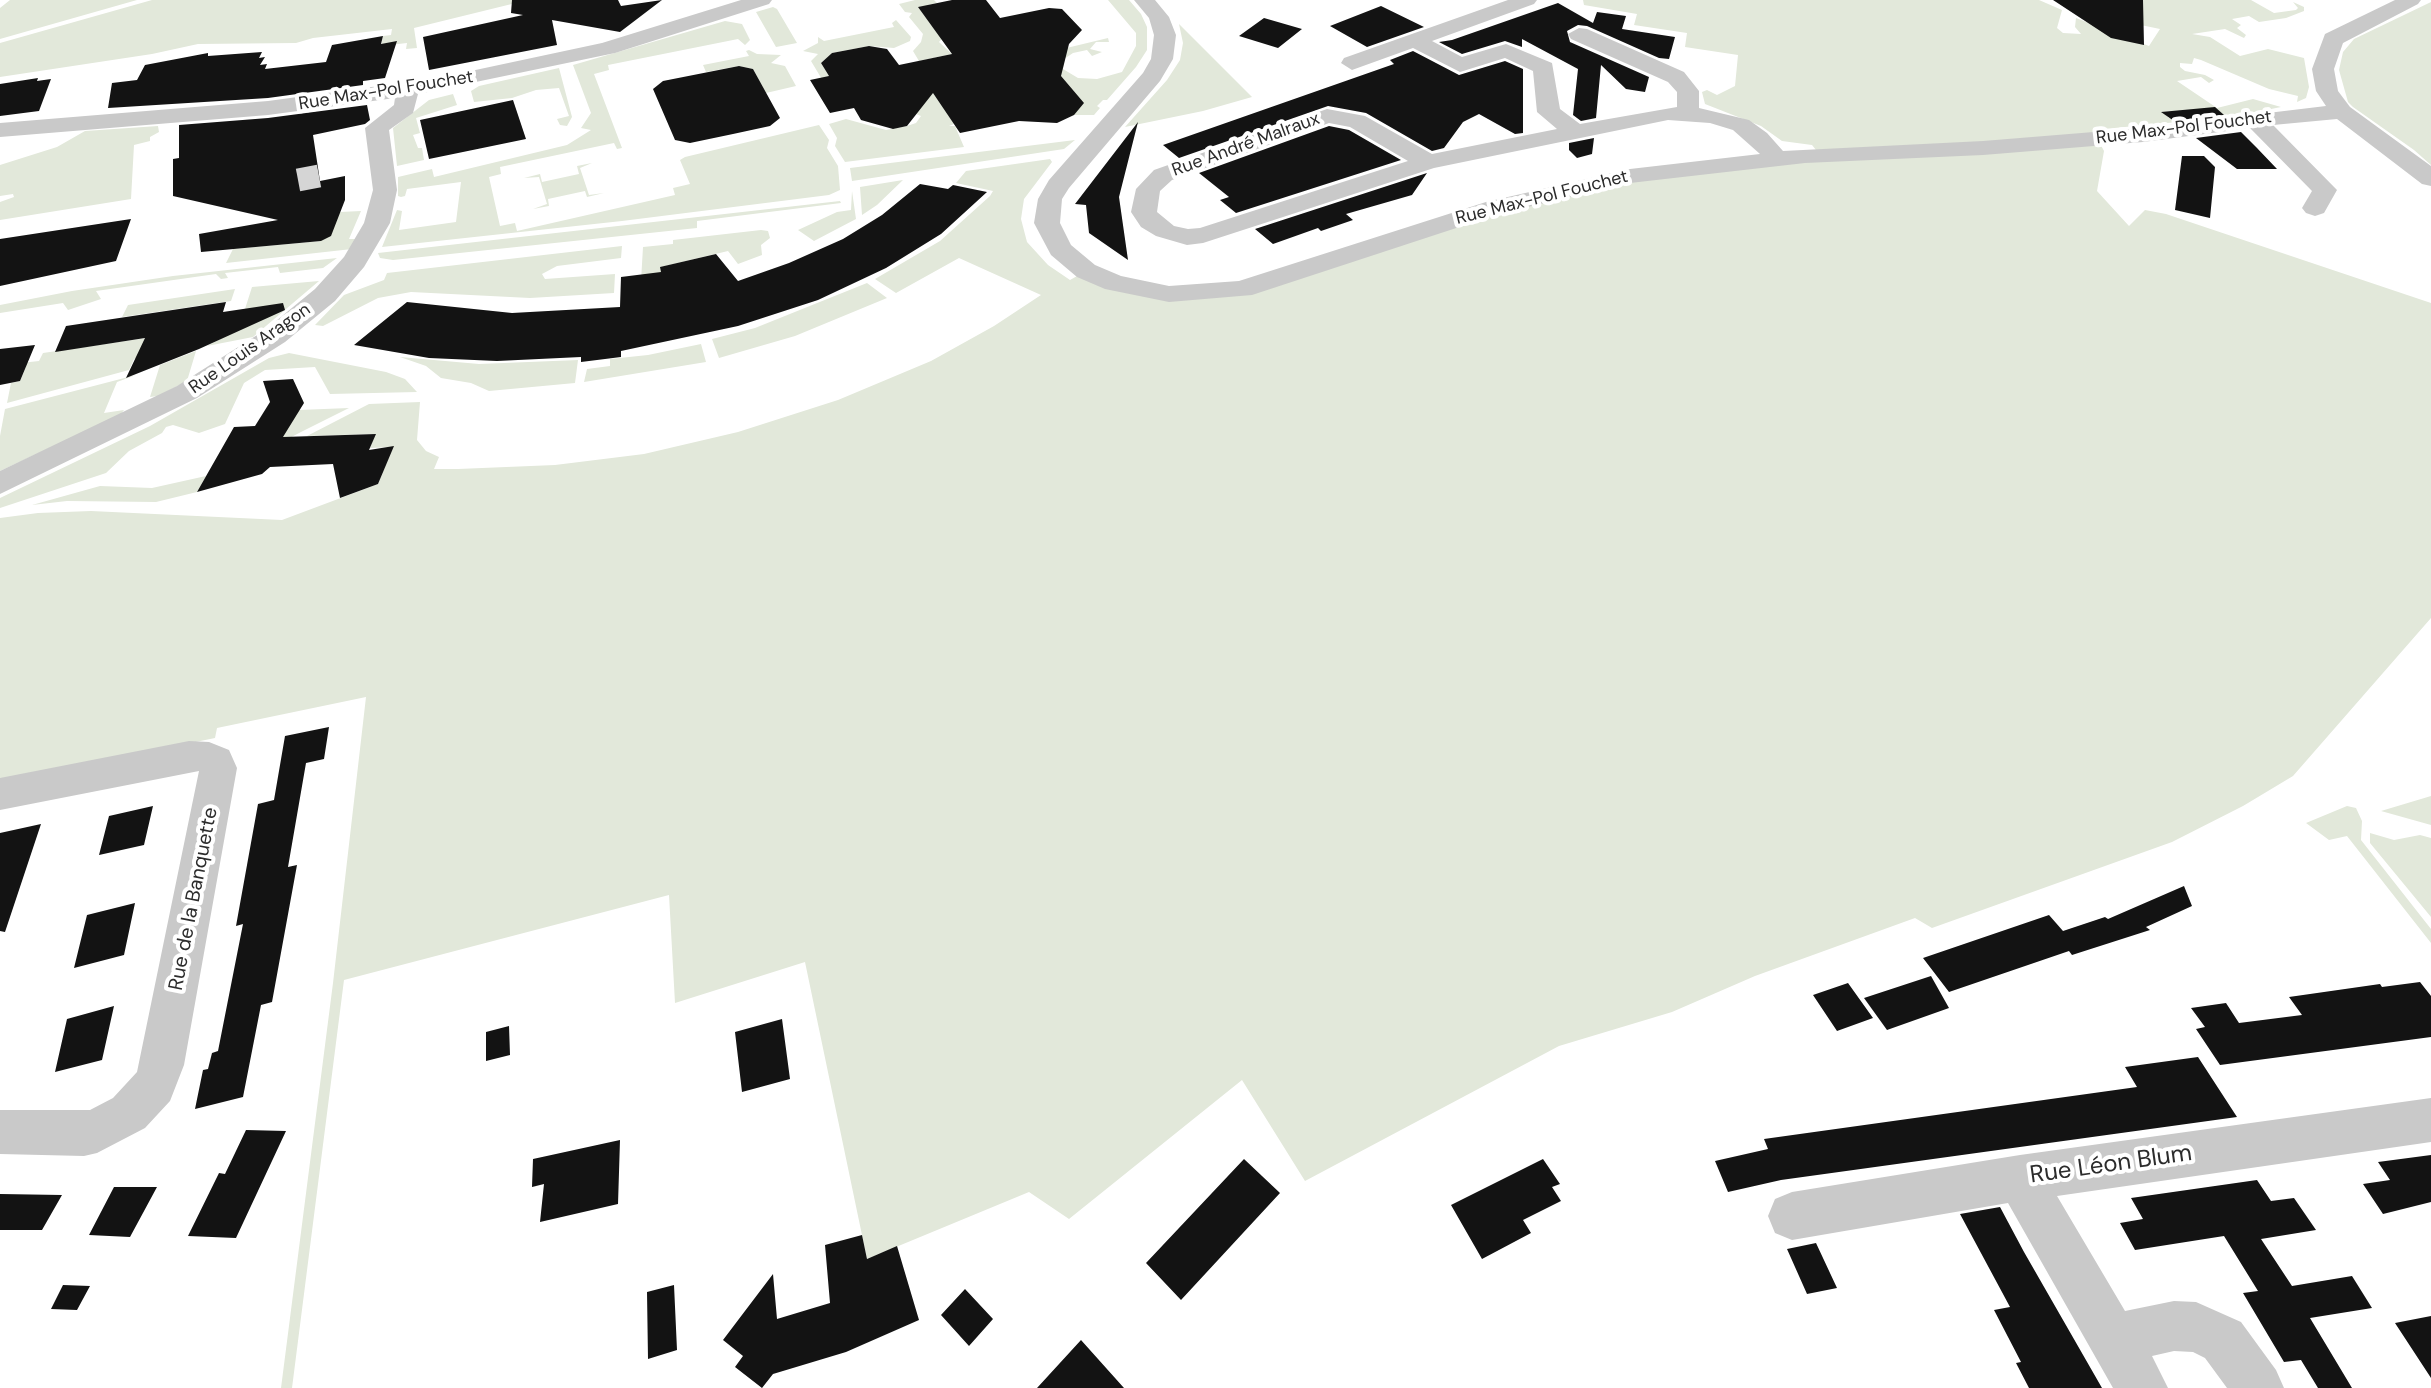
<!DOCTYPE html>
<html>
<head>
<meta charset="utf-8">
<style>
	body { margin:0 }
	canvas { display:block; background:#fff }
</style>
</head>
<body>
<canvas width="2431" height="1388"></canvas>
<script>
const ctx = document.querySelector('canvas').getContext('2d');
ctx.lineJoin = 'round';
function fill(path, color) { ctx.fillStyle = color; ctx.fill(path, 'evenodd'); }
const shape = rows => new Path2D(rows.map(r => 'M' + r).join(''));
function strokePath(path, color, width, dash) { ctx.strokeStyle = color; ctx.lineWidth = width; ctx.lineCap = dash ? 'butt' : 'round'; ctx.setLineDash(dash || []); ctx.stroke(path); }
function label(font, color, halo, rows, align = 'center') {
  ctx.font = font + ' "DM Sans",sans-serif'; ctx.lineWidth = 8; ctx.setLineDash([]); ctx.textBaseline = 'middle'; ctx.strokeStyle = halo; ctx.fillStyle = color; for (const [text, x, y, turn = 0] of rows) {
    ctx.save(); ctx.translate(x, y); ctx.rotate((+turn || 0) * Math.PI / 180); ctx.textAlign = isNaN(turn) ? turn : align; if (halo) ctx.strokeText(text, 0, 0); ctx.fillText(text, 0, 0); ctx.restore();
  }
}
fill(shape([
	[10,0,137,0,0,39,0,8],
	[152,0,528,0,414,28,417,48,406,49,407,43,381,46,383,36,391,35,392,29,313,38,296,43,198,44,152,54,0,77,0,43],
	[915,0,934,0,937,3,928,5,921,11,936,31,947,33,939,42,952,54,919,61,913,51,921,42,923,34,909,17,912,13,905,12,899,4],
	[1108,0,1129,0,1141,14,1147,27,1147,50,1136,67,1107,100,1103,100,1097,106,1100,108,1094,115,1074,115,1037,63,1054,51,1108,38,1109,42,1096,42,1090,49,1102,52,1092,56,1087,50,1073,53,1064,59,1063,69,1078,78,1097,79,1122,72,1136,46,1136,33],
	[1583,0,2039,0,2062,10,2057,28,2063,33,2081,34,2075,27,2076,18,2149,46,2160,29,2078,12,2143,0,2251,0,2274,13,2296,10,2298,8,2293,2,2304,7,2304,11,2286,18,2259,22,2249,16,2232,19,2241,25,2237,28,2246,35,2244,38,2225,29,2192,34,2210,37,2240,56,2268,49,2304,58,2309,87,2306,98,2297,102,2298,96,2269,89,2201,60,2194,58,2192,64,2180,63,2180,67,2185,71,2205,75,2214,80,2209,83,2201,77,2177,81,2217,108,2253,99,2281,107,2221,119,2195,110,2163,112,2169,118,2210,119,2093,130,2104,151,2097,191,2129,226,2145,210,2166,214,2431,303,2431,618,2293,776,2243,806,2172,842,1932,928,1915,918,1755,976,1672,1012,1559,1046,1305,1181,1242,1080,1069,1219,1029,1192,867,1259,805,962,675,1003,669,895,344,980,292,1388,281,1388,333,983,366,697,217,728,215,738,0,782,0,518,38,513,91,511,282,520,378,484,393,447,370,448,375,434,307,436,369,404,420,402,417,440,426,451,439,457,434,469,458,469,555,465,644,454,738,432,838,400,931,361,994,326,1041,295,959,258,896,293,875,279,940,241,990,196,993,191,956,183,966,171,1050,159,1052,162,1024,199,1021,219,1027,242,1048,265,1070,280,1086,271,1205,294,1591,183,1820,155,1812,145,1782,141,1761,126,1705,104,1702,92,1707,90,1717,95,1735,86,1738,55,1685,47,1687,33,1634,25,1637,14,1584,5],
	[2431,2,2431,165,2414,150,2353,107,2348,102,2339,70,2343,52,2354,39],
	[773,7,777,9,797,43,776,47,756,12],
	[896,20,911,37,910,41,894,48,869,46,832,53,821,63,831,79,823,81,811,61,818,54,803,51,818,43,818,37,824,41,894,27,892,23],
	[725,21,742,24,750,40,745,45,738,39,608,65,609,70,594,74,622,148,617,149,614,143,500,167,501,174,489,177,500,226,515,223,517,231,675,195,673,188,690,184,680,160,685,157,819,125,829,140,827,148,838,166,840,190,829,195,622,221,382,247,397,210,402,211,399,230,456,222,461,182,407,189,405,196,401,197,398,196,398,177,432,169,434,177,567,145,591,130,581,128,591,113,573,65],
	[1179,24,1252,97,1203,111,1125,127,1167,80,1180,60,1183,43],
	[749,50,757,54,781,55,771,63,785,66,796,86,766,93,753,69,739,66,706,72,703,65,749,56,746,51],
	[559,68,572,117,567,126,560,125,557,119,569,116,559,88,536,90,512,98,474,102,471,91,479,86],
	[936,90,954,124,949,126,955,126,964,147,845,162,835,146,837,138,829,124,846,119,886,130,907,126,916,123,921,116,916,114,919,103],
	[453,94,457,105,416,118,420,133,413,135,418,148,422,148,424,160,397,166,393,128,429,100],
	[158,126,159,132,150,137,150,141,134,145,131,199,0,220,0,202,14,197,13,194,0,196,0,165,57,147,85,131],
	[1075,140,1064,149,852,181,850,168],
	[592,163,580,168,589,195,604,193,587,197,585,191,548,199,549,206,533,209,547,204,539,177,524,178,540,174,542,182,579,174,577,166],
	[903,180,877,205,862,215,860,187],
	[852,191,856,219,814,241,798,230,837,212,851,210],
	[840,201,841,203,697,221,697,228,393,260,380,258,378,253],
	[361,211,349,239,359,239,352,249,226,263,233,249,321,241,340,212],
	[761,230,768,231,770,238,761,245,762,255,738,264,728,251,661,267,661,278,641,281,643,247,673,244,673,240],
	[622,246,621,258,557,266,542,274,545,279,615,274,614,293,530,298,411,292,378,298,323,326,315,325,344,295,384,280,387,273],
	[337,258,323,268,280,273,278,267,225,273,228,278,221,279,216,274,96,291,101,299,68,310,63,303,0,313,0,305,72,291,173,276],
	[319,281,253,337,207,346,284,304,245,309,252,287],
	[867,283,887,298,795,336,719,358,712,339,755,328],
	[235,289,231,301,122,317,128,305],
	[160,336,154,352,134,359,129,370,7,403,11,383,20,381,26,367,21,363,39,361,43,353],
	[701,344,706,362,584,382,587,369,610,366,610,359,648,355],
	[196,351,187,381,158,396,150,397,160,365],
	[289,353,386,372,405,379,417,392,330,394,315,367,265,370,244,383,225,424,199,433,173,425,166,427,162,433,129,451,106,473,0,508,0,498,150,426,269,358],
	[400,357,479,364,578,360,575,383,489,391,471,383,441,378,426,366],
	[136,375,117,382,104,413,124,410,120,415,0,471,0,436,5,409],
	[349,408,301,432,278,444,299,410],
	[206,476,197,492,156,502,67,501,32,505,100,486,152,488],
	[2431,796,2431,825,2381,811],
	[2347,806,2356,808,2362,821,2361,840,2431,929,2431,943,2347,836,2329,840,2306,823],
	[2370,833,2394,840,2420,835,2431,838,2431,917,2370,843]
]), '#e2e8da');
fill(shape([
	[512,0,618,0,621,6,662,0,620,32,552,20,557,45,429,70,423,37,523,15,511,13],
	[952,0,986,0,1000,18,1049,8,1062,9,1082,30,1069,44,1061,76,1084,103,1074,115,1057,123,1019,121,960,133,933,93,907,126,893,129,861,120,854,108,830,113,810,80,829,76,821,63,832,53,869,46,887,49,899,65,952,54,918,7],
	[2053,0,2143,0,2144,45,2111,38],
	[1558,3,1593,23,1597,12,1626,16,1622,29,1675,37,1669,59,1659,58,1587,26,1578,25,1567,31,1570,42,1649,77,1645,92,1626,89,1601,65,1596,118,1581,121,1573,115,1578,69,1522,39,1522,47,1505,41,1462,54,1439,42,1452,40],
	[1381,6,1424,27,1367,47,1330,26],
	[1264,18,1302,29,1278,48,1239,36],
	[383,36,381,44,397,41,385,78,363,81,363,85,268,98,108,108,112,83,137,80,145,65,208,53,208,56,262,52,259,58,265,57,260,65,267,64,265,69,326,62,332,45],
	[1413,51,1459,75,1505,61,1523,69,1523,133,1515,134,1479,114,1463,122,1444,148,1432,151,1366,113,1328,106,1179,158,1163,145,1394,64,1390,60],
	[739,66,753,69,780,118,770,126,733,134,690,143,675,140,653,89,663,81],
	[38,78,37,81,51,79,39,111,0,116,0,84],
	[513,100,526,139,429,159,420,120],
	[367,105,370,120,365,124,313,135,320,181,345,176,345,200,331,236,321,241,201,252,199,234,278,220,173,196,173,159,179,158,179,125,268,118],
	[2215,107,2224,115,2174,121,2161,112],
	[1138,122,1119,197,1128,260,1089,233,1086,205,1075,204],
	[1329,126,1349,130,1401,160,1236,213,1220,200,1229,197,1199,173],
	[2241,132,2257,148,2277,169,2237,169,2196,138],
	[1594,138,1592,154,1577,158,1569,150,1569,143],
	[2182,156,2204,156,2215,167,2210,218,2175,210],
	[1427,173,1412,195,1346,214,1353,220,1321,231,1318,228,1273,244,1255,229],
	[920,184,948,189,953,185,987,192,941,234,886,268,818,300,738,326,621,351,621,357,581,362,581,357,497,361,429,358,354,345,407,302,512,313,620,307,621,277,661,272,660,267,716,254,738,281,789,263,843,239,882,215],
	[131,219,116,261,0,286,0,239],
	[226,302,223,312,283,303,285,310,199,349,126,378,145,338,55,352,66,326],
	[35,345,20,381,0,385,0,349],
	[293,379,304,403,283,437,376,434,369,450,394,446,378,484,340,498,333,464,270,467,262,474,197,492,234,427,255,426,270,402,263,381],
	[329,727,324,759,306,763,288,867,297,865,272,1002,261,1005,243,1097,195,1109,203,1070,208,1069,212,1053,218,1051,243,924,236,926,258,804,274,800,285,736],
	[153,806,144,845,99,855,109,816],
	[41,824,5,932,0,931,0,833],
	[2184,886,2192,906,2146,927,2150,930,2072,955,2069,951,1949,992,1923,958,2049,915,2063,931,2105,917,2108,919],
	[135,903,124,955,74,968,87,915],
	[1931,976,1949,1008,1887,1030,1864,998],
	[2420,982,2431,996,2431,1037,2220,1065,2196,1029,2205,1027,2191,1008,2226,1003,2239,1023,2302,1015,2289,997,2380,984,2382,987],
	[1848,983,1873,1018,1837,1031,1813,995],
	[114,1006,102,1060,55,1072,67,1019],
	[782,1019,790,1079,742,1092,735,1032],
	[509,1026,510,1055,486,1061,486,1032],
	[2198,1057,2237,1117,1781,1180,1728,1192,1715,1161,1768,1149,1764,1139,2137,1087,2125,1067],
	[246,1130,286,1131,236,1238,188,1236,219,1173,225,1174],
	[620,1140,618,1204,540,1222,544,1184,532,1187,533,1159],
	[2431,1155,2431,1202,2383,1214,2363,1184,2390,1180,2378,1162],
	[1244,1159,1280,1193,1181,1300,1146,1263],
	[1543,1159,1560,1184,1552,1187,1561,1201,1523,1220,1531,1233,1482,1259,1451,1205],
	[2257,1180,2271,1201,2294,1198,2316,1230,2261,1239,2292,1286,2352,1276,2372,1308,2310,1318,2352,1388,2318,1388,2301,1360,2284,1362,2243,1293,2258,1291,2224,1236,2135,1250,2120,1223,2143,1219,2131,1198],
	[114,1187,157,1187,130,1237,89,1235],
	[0,1194,62,1195,42,1230,0,1230],
	[2000,1207,2024,1252,2102,1388,2029,1388,2016,1363,2021,1362,1994,1310,2010,1307,1960,1214],
	[862,1235,867,1259,897,1246,919,1320,846,1352,773,1374,762,1388,735,1367,743,1356,723,1340,773,1274,777,1319,830,1303,825,1245],
	[1816,1243,1837,1288,1807,1294,1787,1249],
	[63,1285,90,1286,77,1310,51,1309],
	[674,1285,677,1350,648,1359,647,1292],
	[965,1289,993,1319,969,1346,941,1315],
	[2431,1316,2431,1378,2395,1323],
	[1081,1340,1124,1388,1037,1388]
]), '#131313');
strokePath(shape([
	[298,180,319,176]
]), '#d5d5d5', 23, [23, 12]);
fill(shape([
	[741,0,772,0,769,4,615,53,418,94,413,113,389,130,397,190,390,223,364,267,335,301,285,342,197,398,0,494,0,471,177,386,265,330,315,289,344,257,364,223,373,190,365,128,394,105,395,98,268,115,0,137,0,123,268,101,438,78,602,43,741,0],
	[1134,0,1155,0,1169,17,1176,35,1173,59,1160,81,1069,188,1062,199,1060,223,1071,245,1095,265,1121,276,1169,286,1239,281,1486,202,1630,169,1760,154,1733,130,1710,123,1668,120,1434,168,1203,243,1187,245,1156,236,1141,227,1131,212,1136,189,1154,170,1327,109,1365,116,1432,154,1557,129,1537,112,1533,71,1505,58,1460,72,1413,48,1352,70,1341,63,1344,58,1508,0,1537,0,1534,4,1432,41,1462,57,1506,44,1552,63,1560,109,1580,124,1677,107,1677,92,1668,82,1571,39,1568,34,1579,28,1587,29,1684,72,1699,91,1699,108,1749,120,1767,133,1783,151,1983,141,2143,128,2326,106,2316,91,2312,69,2325,34,2395,0,2421,0,2418,4,2343,43,2334,69,2338,91,2350,107,2431,166,2431,186,2422,184,2337,119,2273,125,2337,190,2324,213,2315,216,2306,213,2302,208,2312,191,2250,128,2143,142,1983,155,1805,163,1630,183,1502,213,1252,295,1169,302,1105,289,1077,277,1051,255,1034,223,1038,199,1049,180,1143,73,1151,59,1154,35,1149,18,1134,0],
	[1329,123,1350,127,1408,161,1200,228,1188,229,1174,226,1157,212,1160,191,1172,180,1329,123],
	[189,741,209,742,229,750,237,768,184,1065,170,1101,145,1128,97,1153,84,1156,0,1154,0,1110,90,1110,113,1098,137,1072,199,771,0,810,0,778,189,741],
	[2431,1098,2431,1142,2057,1196,2125,1311,2174,1301,2196,1302,2241,1322,2276,1370,2284,1388,2227,1388,2205,1358,2193,1352,2174,1351,2152,1356,2168,1388,2113,1388,2008,1203,1792,1240,1775,1233,1768,1216,1775,1199,1792,1192,2020,1155,2431,1098]
]), '#c9c9c9');
label('18px', '#2c2c2c', '#fff', [
	["Rue Max-Pol Fouchet",386,91,-9],
	["Rue Max-Pol Fouchet",2184,128,-7],
	["Rue André Malraux",1246,145,-20],
	["Rue Max-Pol Fouchet",1542,198,-14],
	["Rue Louis Aragon",250,349,-35]
]);
label('20px', '#2c2c2c', '#fff', [
	["Rue de la Banquette",194,899,-79]
]);
label('24px', '#2c2c2c', '#fff', [
	["Rue Léon Blum",2111,1165,-8]
]);
</script>
</body>
</html>
